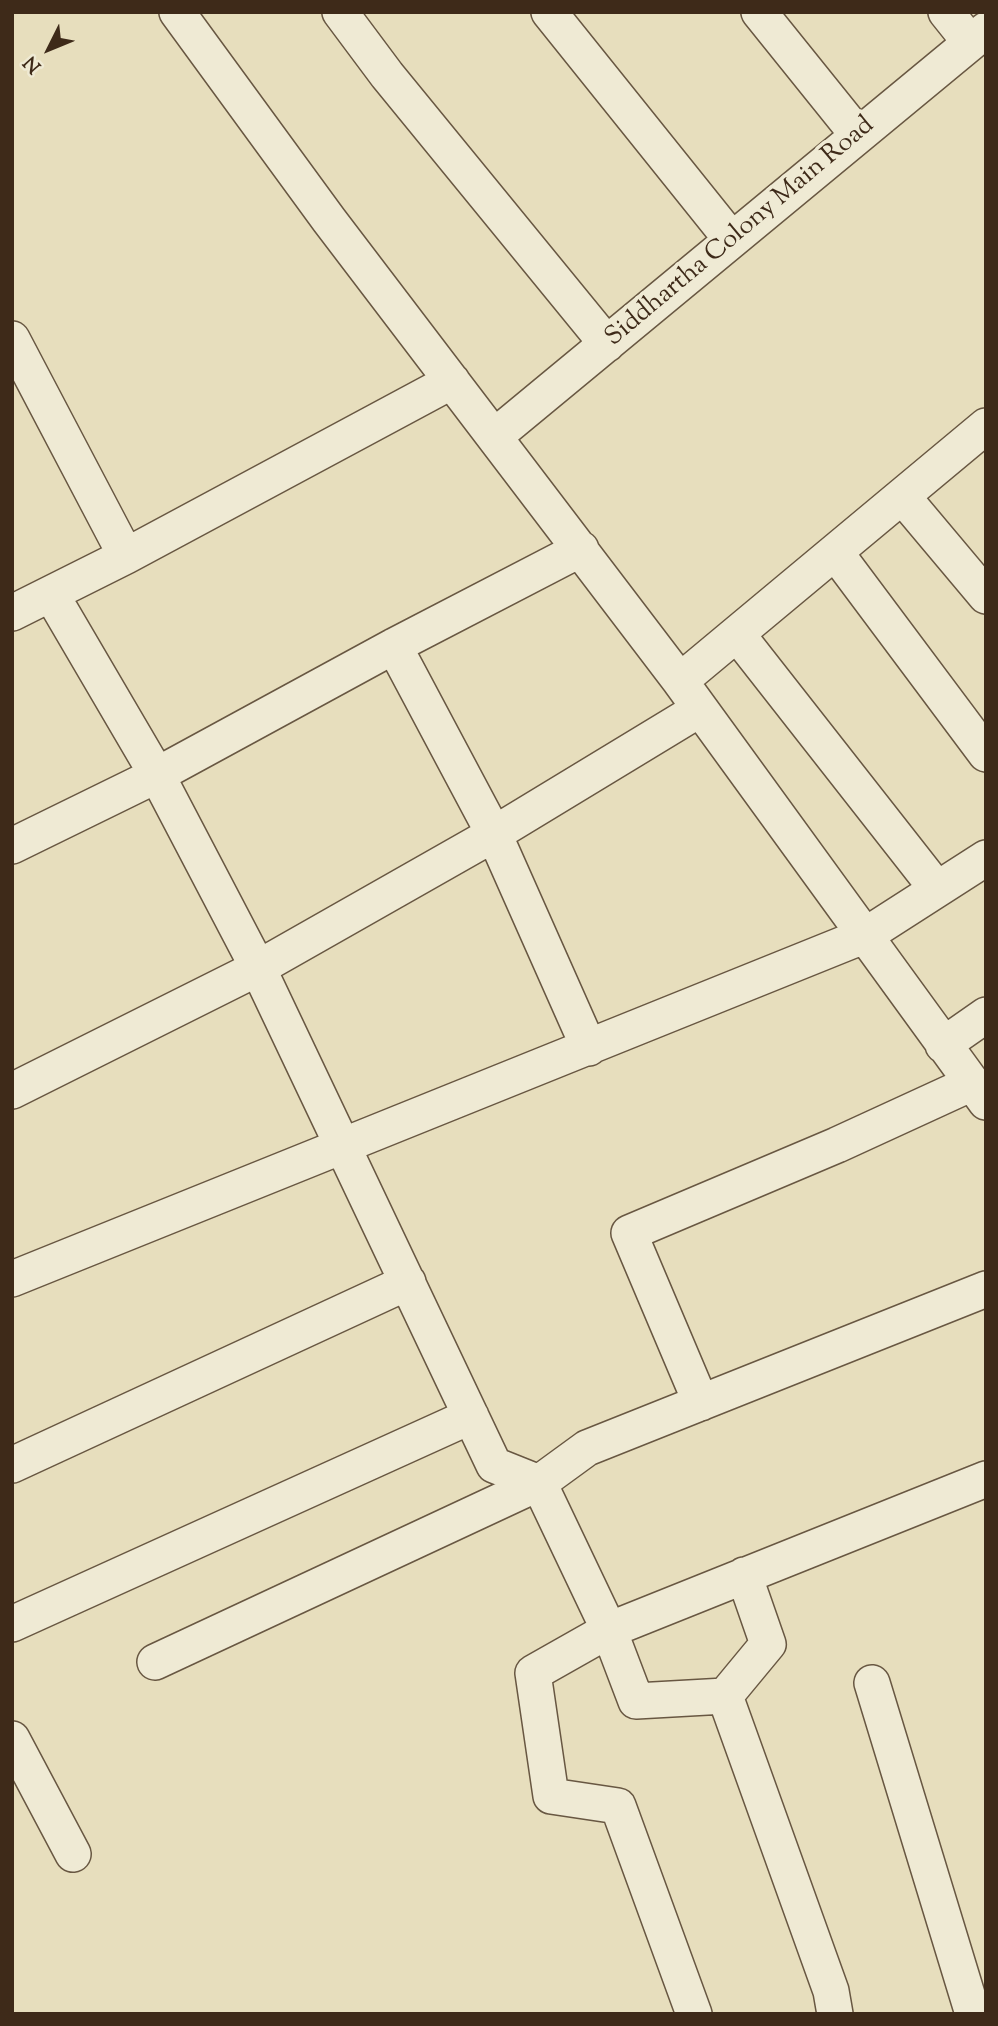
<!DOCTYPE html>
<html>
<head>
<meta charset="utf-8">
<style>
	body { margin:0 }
	#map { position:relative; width:998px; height:2026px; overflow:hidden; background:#e7debd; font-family:"Sorts Mill Goudy",serif }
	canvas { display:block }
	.frame { position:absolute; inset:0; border:14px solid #3e2a19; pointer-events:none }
	.north { position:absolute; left:14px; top:14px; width:70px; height:70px; -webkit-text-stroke:5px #efead4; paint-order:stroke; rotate:227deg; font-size:19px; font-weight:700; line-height:28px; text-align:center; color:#3e2a19 }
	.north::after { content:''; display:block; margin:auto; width:24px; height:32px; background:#3e2a19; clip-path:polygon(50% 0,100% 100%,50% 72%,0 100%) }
</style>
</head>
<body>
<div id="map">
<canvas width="998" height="2026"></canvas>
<div class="frame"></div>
<div class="north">N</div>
</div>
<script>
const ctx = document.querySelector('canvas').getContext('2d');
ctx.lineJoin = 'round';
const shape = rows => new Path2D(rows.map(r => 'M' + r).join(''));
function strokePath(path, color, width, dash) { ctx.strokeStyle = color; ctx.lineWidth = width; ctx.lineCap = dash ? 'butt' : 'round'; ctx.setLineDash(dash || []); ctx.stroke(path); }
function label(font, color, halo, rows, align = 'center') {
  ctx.font = font + ' "Sorts Mill Goudy",serif'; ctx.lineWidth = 7; ctx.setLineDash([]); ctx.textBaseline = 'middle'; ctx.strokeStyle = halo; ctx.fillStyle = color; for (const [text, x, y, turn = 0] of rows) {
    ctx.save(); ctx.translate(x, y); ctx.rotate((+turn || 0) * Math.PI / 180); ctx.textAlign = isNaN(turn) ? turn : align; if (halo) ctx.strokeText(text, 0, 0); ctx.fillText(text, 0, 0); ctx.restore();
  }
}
const minor = shape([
	[177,12,329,220,680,681,986,1102],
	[340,12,387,75,607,344],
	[549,12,732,240],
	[759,12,858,135],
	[946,12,970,42],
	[12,339,126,556],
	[495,436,986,30],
	[902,496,986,596],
	[835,552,986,754],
	[51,594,157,775,258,968,494,1465,539,1483,609,1630,533,1673,551,1796,618,1806,694,2014],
	[12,613,126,556,452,381],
	[737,634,937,889],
	[394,646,494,834,589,1048],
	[680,681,986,426],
	[12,846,157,775,394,646,581,549],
	[943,1045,986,1015],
	[12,1091,258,968,494,834,700,709],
	[12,1279,866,935,986,858],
	[701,1403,629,1233,837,1145,972,1083],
	[12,1465,408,1282],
	[744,1575,768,1644,725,1696,831,1991,835,2014],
	[12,1624,471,1416],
	[155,1662,539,1483,587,1448,986,1289],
	[872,1683,973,2014],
	[725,1696,636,1701,609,1630,986,1479],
	[12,1739,73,1854]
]);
strokePath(minor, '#685742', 38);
strokePath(minor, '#efead4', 35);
label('26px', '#3e2a19', '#efead4', [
	["Siddhartha Colony Main Road",741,233,-40]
]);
</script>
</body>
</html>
